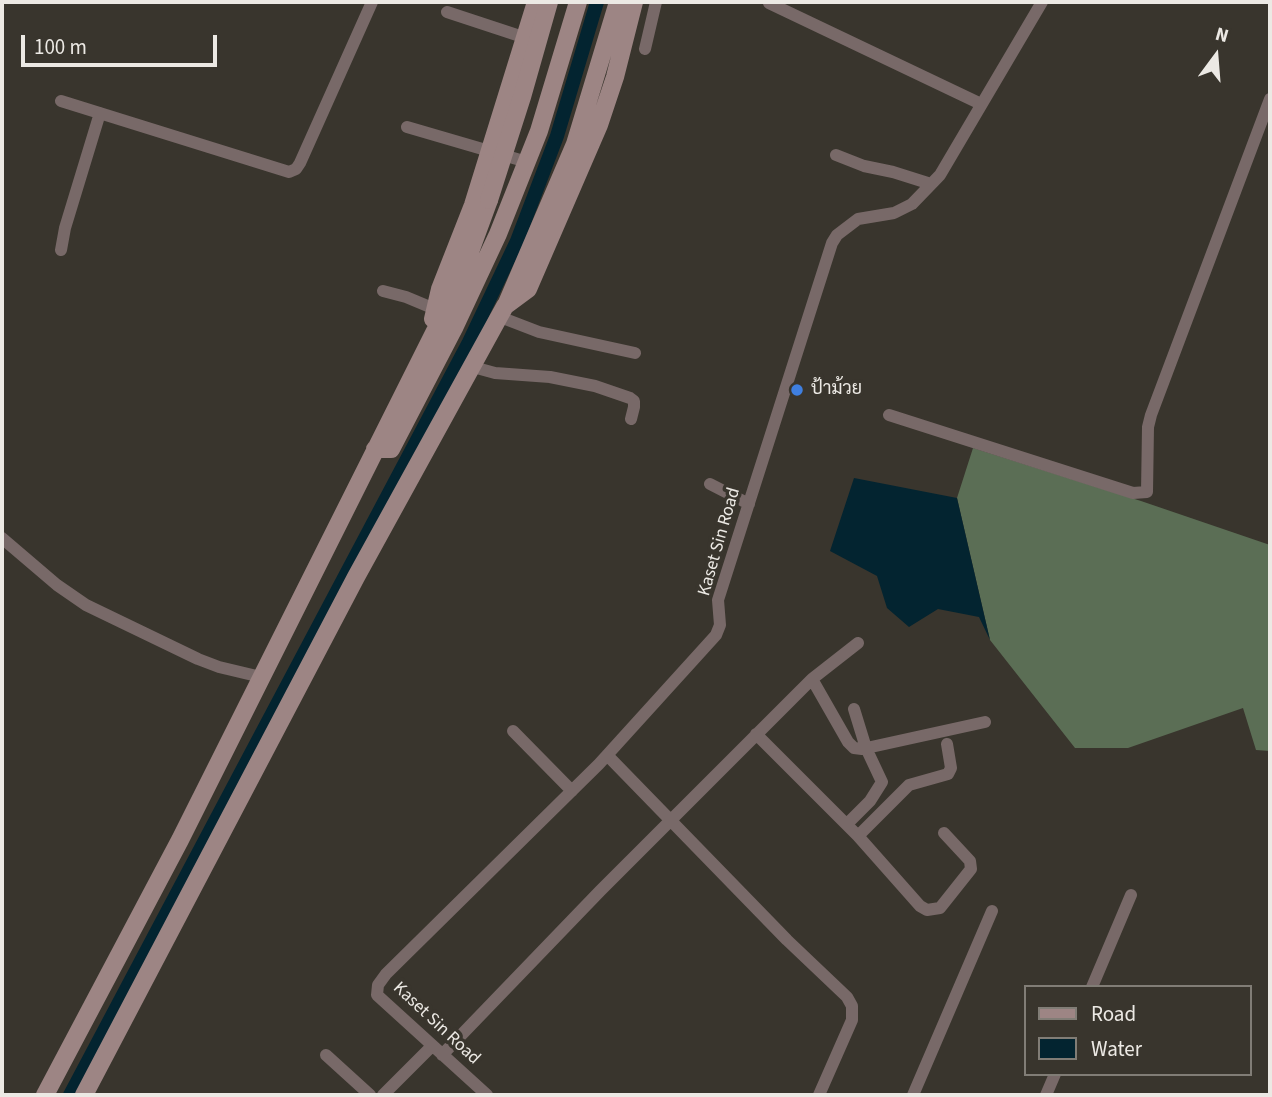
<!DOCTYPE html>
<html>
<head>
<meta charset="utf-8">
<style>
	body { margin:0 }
	#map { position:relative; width:1272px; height:1097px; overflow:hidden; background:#39352d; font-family:"Source Sans 3",sans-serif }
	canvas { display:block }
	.frame { position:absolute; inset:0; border:4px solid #ece9e4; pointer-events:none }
	.legend { position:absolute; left:1024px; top:985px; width:228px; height:91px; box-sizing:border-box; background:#39352d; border:2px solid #817d76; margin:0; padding:9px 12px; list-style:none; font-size:21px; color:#ece9e4 }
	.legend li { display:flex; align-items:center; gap:14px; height:35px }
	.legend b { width:35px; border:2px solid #817d76 }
	.north { position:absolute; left:1181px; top:21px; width:70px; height:70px; -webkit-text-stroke:5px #39352d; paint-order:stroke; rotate:16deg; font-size:19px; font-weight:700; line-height:28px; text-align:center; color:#ece9e4 }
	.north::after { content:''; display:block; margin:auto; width:24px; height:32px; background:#ece9e4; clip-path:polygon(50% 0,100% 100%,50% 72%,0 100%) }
	.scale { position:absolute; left:21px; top:35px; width:196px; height:32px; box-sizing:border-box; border:4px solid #ece9e4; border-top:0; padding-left:9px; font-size:21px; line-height:24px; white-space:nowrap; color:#ece9e4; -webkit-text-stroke:5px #39352d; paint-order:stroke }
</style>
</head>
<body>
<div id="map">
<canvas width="1272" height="1097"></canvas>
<div class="frame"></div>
<ul class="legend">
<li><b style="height:9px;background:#9d8584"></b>Road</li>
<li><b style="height:19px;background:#032430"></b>Water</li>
</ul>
<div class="north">N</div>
<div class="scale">100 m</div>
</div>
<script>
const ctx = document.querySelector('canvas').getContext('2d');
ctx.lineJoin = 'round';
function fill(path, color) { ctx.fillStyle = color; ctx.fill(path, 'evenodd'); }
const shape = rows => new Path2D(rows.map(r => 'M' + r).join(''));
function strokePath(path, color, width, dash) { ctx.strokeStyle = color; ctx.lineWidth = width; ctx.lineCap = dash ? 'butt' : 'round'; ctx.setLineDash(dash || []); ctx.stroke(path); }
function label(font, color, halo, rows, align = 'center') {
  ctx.font = font + ' "Source Sans 3",Sarabun,sans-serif'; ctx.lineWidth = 7; ctx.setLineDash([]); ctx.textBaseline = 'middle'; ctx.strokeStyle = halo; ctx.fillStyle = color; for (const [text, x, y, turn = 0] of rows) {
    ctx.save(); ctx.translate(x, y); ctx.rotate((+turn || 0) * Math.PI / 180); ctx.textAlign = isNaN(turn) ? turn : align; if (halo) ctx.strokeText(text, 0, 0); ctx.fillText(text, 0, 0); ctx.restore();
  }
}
fill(shape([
	[973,448,1141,501,1270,545,1270,751,1256,750,1243,708,1128,748,1075,748,990,640,957,498]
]), '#5b6e55');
fill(shape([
	[854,478,957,498,990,640,979,617,938,609,909,627,887,608,877,576,830,551]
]), '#032430');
strokePath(shape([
	[70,1095,469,342,517,241,557,136,597,2]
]), '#032430', 14);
strokePath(shape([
	[769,3,981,104],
	[447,12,526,38],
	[645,49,656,2],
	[61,101,289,172,296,169,300,163,372,2],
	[407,127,527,162],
	[836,155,864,166,893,172,931,184],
	[61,250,65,228,100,113],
	[383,291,406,297,442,312],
	[500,317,539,332,635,353],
	[473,367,495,373,550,377,595,386,630,398,634,401,634,407,631,419],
	[889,415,1133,493,1147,492,1148,427,1151,415,1270,99],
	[710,484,749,504],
	[2,538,57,585,86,605,198,659,219,667,261,677],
	[812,679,858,643],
	[513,731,572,791],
	[756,734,858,836,920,906,927,910,940,908,971,869,970,861,944,833],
	[607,755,787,940,847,997,852,1006,852,1020,819,1095],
	[847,824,870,801,882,782,866,748,854,709],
	[858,836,909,785,948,774,951,768,947,744],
	[1092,987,1131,895],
	[326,1055,370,1095],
	[442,1055,600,891,812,679,848,742,854,748,862,749,985,722],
	[383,1095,432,1046],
	[487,1095,377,995,378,985,386,974,599,764,716,635,720,625,718,600,832,243,837,235,858,219,894,213,912,204,940,175,1042,2],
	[913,1095,992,911],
	[1046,1095,1055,1074]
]), '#786968', 12);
strokePath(shape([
	[507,303,575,144,618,2],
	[433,319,440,289,473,205,536,2],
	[375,449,391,449,455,326,498,234,539,131,578,2],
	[45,1095,180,840,437,327,463,271,489,200],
	[84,1095,356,577,505,306,528,289,599,125,615,77,634,2]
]), '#9d8584', 18);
strokePath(shape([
	[489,200,522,97,549,2]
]), '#9d8584', 18);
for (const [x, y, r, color] of [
	[797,390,7,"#3f7fe0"]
]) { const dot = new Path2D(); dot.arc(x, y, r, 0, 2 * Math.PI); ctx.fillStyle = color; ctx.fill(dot); strokePath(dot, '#39352d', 2.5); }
label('18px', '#ece9e4', '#39352d', [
	["ป้าม้วย",811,390]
], 'left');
label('18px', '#ece9e4', '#39352d', [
	["Kaset Sin Road",720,542,-74],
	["Kaset Sin Road",436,1024,43]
]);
</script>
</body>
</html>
